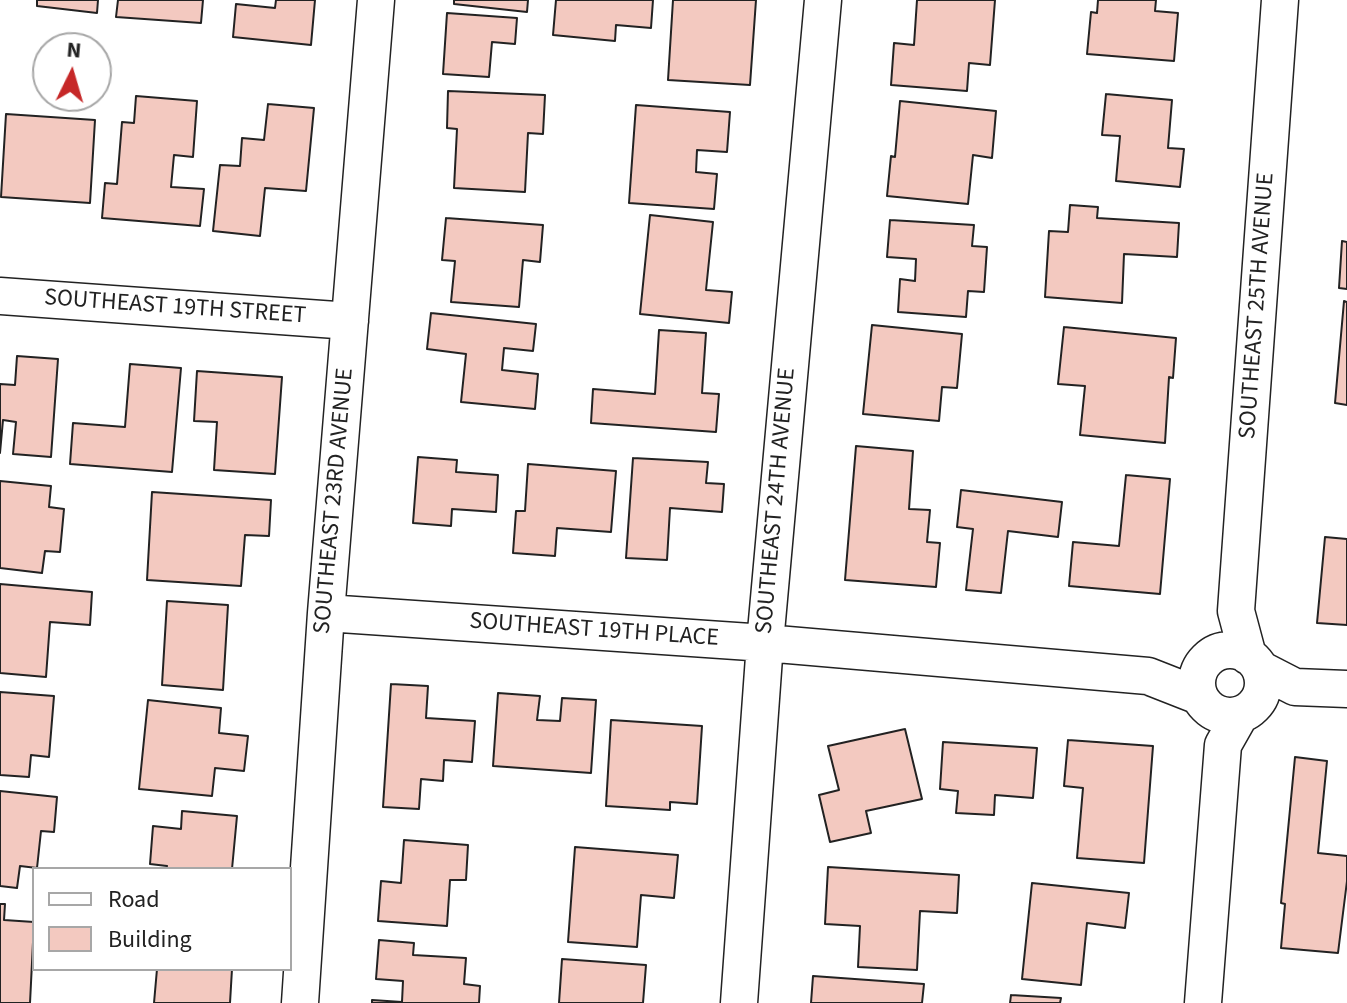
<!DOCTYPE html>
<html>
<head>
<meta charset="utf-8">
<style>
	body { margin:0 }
	#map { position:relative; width:1347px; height:1003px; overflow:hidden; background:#fff; font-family:"Source Sans 3",sans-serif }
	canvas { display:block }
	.legend { position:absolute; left:32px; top:867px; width:260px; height:104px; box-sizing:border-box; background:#fff; border:2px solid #a7a7a7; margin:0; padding:10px 14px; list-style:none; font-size:24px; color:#222 }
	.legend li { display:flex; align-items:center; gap:16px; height:40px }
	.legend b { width:40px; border:2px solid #a7a7a7 }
	.north { position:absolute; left:32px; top:32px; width:80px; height:80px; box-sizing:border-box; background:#fff; border:2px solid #a7a7a7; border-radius:50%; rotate:5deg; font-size:22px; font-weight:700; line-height:32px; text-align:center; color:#222 }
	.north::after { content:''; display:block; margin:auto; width:28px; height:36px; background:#c62828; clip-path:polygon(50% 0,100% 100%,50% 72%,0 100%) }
</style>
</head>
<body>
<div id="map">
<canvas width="1347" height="1003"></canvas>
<ul class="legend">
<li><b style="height:10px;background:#fff"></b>Road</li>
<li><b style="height:22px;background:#f3c9c0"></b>Building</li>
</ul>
<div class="north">N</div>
</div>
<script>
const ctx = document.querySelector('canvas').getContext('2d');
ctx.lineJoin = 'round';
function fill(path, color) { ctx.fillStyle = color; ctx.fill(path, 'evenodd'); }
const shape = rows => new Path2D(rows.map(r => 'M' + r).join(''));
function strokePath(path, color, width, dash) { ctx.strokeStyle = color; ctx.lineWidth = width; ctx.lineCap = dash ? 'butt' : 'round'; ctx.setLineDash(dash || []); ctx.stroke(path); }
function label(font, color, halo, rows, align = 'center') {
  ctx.font = font + ' "Source Sans 3",sans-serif'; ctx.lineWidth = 6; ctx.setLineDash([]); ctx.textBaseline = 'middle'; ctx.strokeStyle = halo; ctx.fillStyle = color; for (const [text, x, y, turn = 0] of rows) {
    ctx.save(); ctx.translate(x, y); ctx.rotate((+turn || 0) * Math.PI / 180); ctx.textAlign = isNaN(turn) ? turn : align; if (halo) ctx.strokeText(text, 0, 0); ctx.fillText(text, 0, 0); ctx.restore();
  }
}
const building = shape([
	[37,0,98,0,97,13,37,6,37,0],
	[118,0,203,0,201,23,116,17,118,0],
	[276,0,315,0,311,45,233,37,236,4,275,8,276,0],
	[454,0,528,0,527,12,454,4,454,0],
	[556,0,653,0,651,28,616,25,615,41,553,35,556,0],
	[673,0,756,0,750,85,668,80,673,0],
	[917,0,995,0,990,65,969,63,967,91,891,85,894,43,914,45,917,0],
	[1098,0,1156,0,1155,11,1178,13,1174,61,1087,54,1091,12,1097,13,1098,0],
	[447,13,517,18,515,44,492,42,489,77,443,74,447,13],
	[448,91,545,95,543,134,528,133,525,192,454,188,457,129,447,128,448,91],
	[1106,94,1172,100,1168,148,1184,149,1180,187,1116,181,1120,136,1102,135,1106,94],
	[136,96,197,101,193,157,174,155,171,187,204,189,200,226,102,218,105,183,117,184,122,122,134,123,136,96],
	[900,101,996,111,992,158,973,155,968,204,887,196,891,156,895,157,900,101],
	[268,104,314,108,306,191,265,188,260,236,213,231,220,165,240,166,242,138,264,140,268,104],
	[636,105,730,112,727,152,697,150,696,172,717,174,714,209,629,203,636,105],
	[6,114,95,120,90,203,1,197,6,114],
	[1070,205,1098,207,1097,218,1179,223,1177,257,1124,254,1122,303,1045,297,1049,231,1068,232,1070,205],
	[650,215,713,222,706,290,732,292,729,323,640,314,650,215],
	[446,218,543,225,540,262,523,260,519,307,451,302,455,261,442,260,446,218],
	[890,220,974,225,972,246,987,247,984,292,968,291,966,317,898,312,900,279,915,281,916,259,887,257,890,220],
	[1342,241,1347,242,1347,289,1339,288,1342,241],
	[1344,301,1347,302,1347,405,1335,403,1344,301],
	[431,313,536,324,533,351,504,348,502,370,538,374,535,409,461,402,466,354,427,349,431,313],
	[872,325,962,334,957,388,942,387,939,421,863,414,872,325],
	[1064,327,1176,338,1173,378,1169,377,1165,443,1080,435,1085,386,1058,384,1064,327],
	[659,330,706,333,702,393,719,394,716,432,591,423,593,389,655,394,659,330],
	[17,356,58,359,51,457,13,454,16,422,3,420,0,453,0,384,15,385,17,356],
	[130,364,181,368,172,472,70,464,73,423,125,427,130,364],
	[197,371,282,377,275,474,214,470,217,422,194,421,197,371],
	[856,446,913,451,909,509,930,510,927,542,940,543,936,587,845,580,856,446],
	[418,457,457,460,456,472,498,475,496,512,452,509,451,526,413,523,418,457],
	[633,458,708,462,706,483,724,484,722,512,670,508,667,560,626,558,633,458],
	[528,464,616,471,611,532,557,528,555,556,513,553,516,511,525,511,528,464],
	[1126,475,1170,479,1160,594,1069,586,1073,542,1119,546,1126,475],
	[0,481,51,486,49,507,64,509,60,552,45,551,42,573,0,568,0,481],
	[961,490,1062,502,1058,537,1008,531,1001,593,966,590,973,529,957,527,961,490],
	[152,492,271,500,269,536,245,535,241,586,147,580,152,492],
	[1325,537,1347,539,1347,625,1317,623,1325,537],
	[0,584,92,592,90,625,50,622,46,677,0,673,0,584],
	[167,601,228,605,223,690,162,685,167,601],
	[391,684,428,686,426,718,475,721,472,762,444,760,443,781,421,779,419,809,383,807,391,684],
	[0,692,54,696,49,757,31,755,29,777,0,775,0,692],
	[498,693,540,696,537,720,560,721,562,698,596,700,591,773,493,766,498,693],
	[148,700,221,708,219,733,248,736,244,771,215,768,212,796,139,789,148,700],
	[611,720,702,726,697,804,670,802,670,810,606,806,611,720],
	[905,729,922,799,866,811,871,833,830,842,819,795,839,790,828,746,905,729],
	[1068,740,1153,746,1144,863,1077,858,1083,788,1064,786,1068,740],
	[943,742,1037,748,1033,798,995,795,994,815,956,813,958,791,940,789,943,742],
	[1295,757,1327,761,1318,853,1347,856,1347,881,1338,953,1281,948,1285,904,1281,903,1295,757],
	[0,791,57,797,54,832,41,831,37,868,20,866,17,888,0,886,0,791],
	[182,811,237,816,232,869,166,869,167,866,150,864,153,826,181,829,182,811],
	[404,840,468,845,466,880,450,880,447,926,378,921,381,881,401,883,404,840],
	[575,847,678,855,674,898,641,895,637,947,568,942,575,847],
	[828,867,959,875,957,913,920,911,917,970,858,967,860,926,825,924,828,867],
	[1032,883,1129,893,1125,928,1087,923,1081,985,1022,979,1032,883],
	[0,904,5,904,4,920,34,922,30,1003,0,1003,0,904],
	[379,940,414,943,413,955,466,958,464,984,480,986,479,1003,372,1003,372,1000,402,1002,403,981,376,979,379,940],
	[562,959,646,965,643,1003,559,1003,562,959],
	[157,969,232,969,230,1003,154,1003,157,969],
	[813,976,924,984,922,1003,811,1003,813,976],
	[1011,995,1061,998,1060,1003,1010,1003,1011,995]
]);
fill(building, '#f3c9c0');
strokePath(building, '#222', 2);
const minor = shape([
	[0,296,350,321],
	[326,613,765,643,1148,676,1199,696],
	'1197 683a33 33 0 1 1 66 0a33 33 0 1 1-66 0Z',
	[1248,656,1236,611,1280,0],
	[1260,669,1295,687,1347,689],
	[300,1003,326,613,376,0],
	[739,1003,765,643,823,0],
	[1203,1003,1223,745,1240,715]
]);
strokePath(minor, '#222', 39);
strokePath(minor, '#fff', 36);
label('24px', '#222', '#fff', [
	["SOUTHEAST 25TH AVENUE",1258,306,-86],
	["SOUTHEAST 19TH STREET",175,308,4],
	["SOUTHEAST 23RD AVENUE",335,501,-85],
	["SOUTHEAST 24TH AVENUE",777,501,-85],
	["SOUTHEAST 19TH PLACE",594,631,4]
]);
</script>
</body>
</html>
